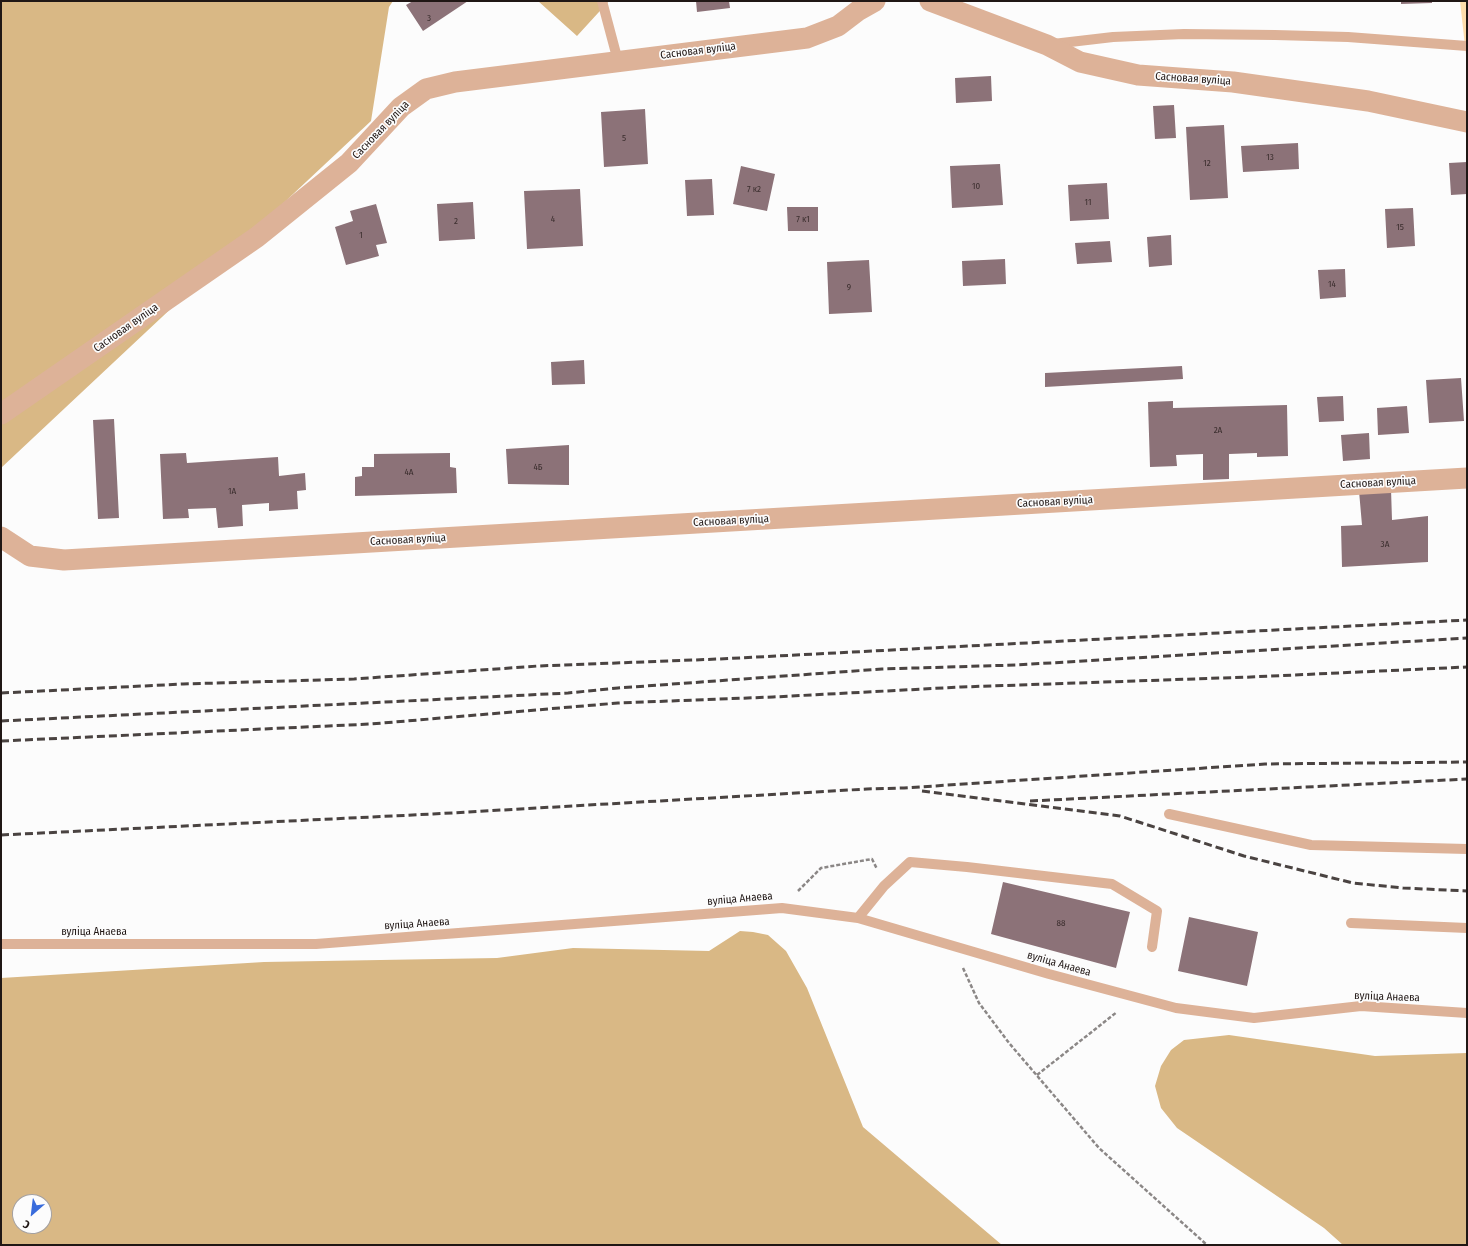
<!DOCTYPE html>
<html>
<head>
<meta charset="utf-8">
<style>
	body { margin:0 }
	#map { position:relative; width:1468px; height:1246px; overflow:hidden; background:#fcfcfc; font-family:"Fira Sans Condensed",sans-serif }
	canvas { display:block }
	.frame { position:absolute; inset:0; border:2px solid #201715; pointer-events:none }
	.north { position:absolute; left:12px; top:1194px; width:40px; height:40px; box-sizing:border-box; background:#fcfcfc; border:1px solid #a4a0a0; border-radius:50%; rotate:208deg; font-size:11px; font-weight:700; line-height:16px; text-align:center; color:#201715 }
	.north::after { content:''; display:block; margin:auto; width:14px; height:18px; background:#396cdc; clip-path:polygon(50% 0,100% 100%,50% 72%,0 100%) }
</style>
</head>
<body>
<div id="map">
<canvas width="1468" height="1246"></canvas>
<div class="frame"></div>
<div class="north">С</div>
</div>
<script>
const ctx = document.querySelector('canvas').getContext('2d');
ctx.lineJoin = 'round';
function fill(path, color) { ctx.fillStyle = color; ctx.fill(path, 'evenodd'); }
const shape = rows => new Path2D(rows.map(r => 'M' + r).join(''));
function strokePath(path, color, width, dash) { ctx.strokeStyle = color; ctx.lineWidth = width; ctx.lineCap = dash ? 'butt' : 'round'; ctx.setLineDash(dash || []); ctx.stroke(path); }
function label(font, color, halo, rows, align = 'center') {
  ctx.font = font + ' "Fira Sans Condensed",sans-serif'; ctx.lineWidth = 3.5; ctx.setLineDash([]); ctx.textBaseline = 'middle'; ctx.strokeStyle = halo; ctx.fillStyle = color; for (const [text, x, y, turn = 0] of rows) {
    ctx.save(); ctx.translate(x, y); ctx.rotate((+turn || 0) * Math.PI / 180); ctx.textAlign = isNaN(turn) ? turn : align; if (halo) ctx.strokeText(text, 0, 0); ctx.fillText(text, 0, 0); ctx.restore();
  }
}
fill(shape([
	[1460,1,1467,1,1467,62,1465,46]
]), '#fcdcab');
fill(shape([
	[1,1,393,1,389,7,371,121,1,468],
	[538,1,609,1,577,36],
	[740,931,753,932,768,935,786,951,807,988,863,1127,1002,1245,1,1245,1,978,264,962,497,958,573,948,709,951],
	[20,1202,44,1202,44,1226,20,1226],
	[1229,1035,1375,1056,1467,1053,1467,1245,1343,1245,1324,1228,1177,1128,1161,1108,1155,1086,1161,1066,1171,1050,1184,1040]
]), '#d9b885');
fill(shape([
	[413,1,468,1,423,31,406,5],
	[696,1,729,1,730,8,697,12],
	[1401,1,1432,1,1432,3,1401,4],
	[991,76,992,101,956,103,955,78],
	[1174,105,1176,138,1155,139,1153,106],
	[645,109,648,164,604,167,601,112],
	[1224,125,1228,198,1190,200,1186,127],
	[1298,143,1299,169,1243,172,1241,146],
	[1467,162,1467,194,1451,195,1449,163],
	[1000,164,1003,205,952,208,950,166],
	[741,166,775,174,767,211,733,204],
	[712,179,714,215,687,216,685,180],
	[1107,183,1109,219,1070,221,1068,185],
	[580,189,583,246,527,249,524,191],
	[473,202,475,239,439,241,437,204],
	[376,204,387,243,376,245,379,256,346,265,335,227,353,221,350,211],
	[787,207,818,207,818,231,788,231],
	[1413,208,1415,246,1387,248,1385,209],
	[1171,235,1172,265,1149,267,1147,237],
	[1110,241,1112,262,1077,264,1075,243],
	[1005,259,1006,284,963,286,962,261],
	[869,260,872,312,829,314,827,262],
	[1345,269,1346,297,1320,299,1318,270],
	[584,360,585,384,552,385,551,362],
	[1182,366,1183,379,1045,387,1045,373],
	[1461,378,1464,421,1429,423,1426,380],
	[1343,396,1344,421,1319,422,1317,397],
	[1173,401,1173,408,1287,405,1288,456,1257,457,1257,453,1229,454,1229,479,1203,480,1203,454,1176,455,1177,466,1150,467,1148,402],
	[1407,406,1409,433,1378,435,1377,408],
	[114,419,119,518,98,519,93,420],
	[1369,433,1370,459,1343,461,1341,435],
	[569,445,569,485,508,484,506,449],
	[186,453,187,463,278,457,279,476,305,473,306,490,297,491,298,509,269,511,269,503,242,505,243,526,218,528,216,508,188,509,189,518,163,519,160,454],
	[450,453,450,467,456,468,457,493,355,496,355,477,362,476,362,467,374,467,374,454],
	[1391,489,1392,520,1428,516,1428,562,1342,567,1341,526,1362,525,1359,491],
	[1003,882,1130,912,1116,968,991,934],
	[1189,917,1258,932,1247,986,1178,971]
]), '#8c7278');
strokePath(shape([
	[798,891,821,868,872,859,877,869],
	[963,968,979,1003,1009,1043,1099,1148,1207,1245],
	[1037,1075,1117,1012]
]), '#8b8786', 2.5, [4, 2]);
strokePath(shape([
	[602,1,618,61],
	[1053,44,1113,37,1184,34,1275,35,1348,37,1467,46],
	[1169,814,1311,845,1467,849],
	[858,918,884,886,910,862,967,867,1112,884,1157,911,1152,947],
	[1351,923,1467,928],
	[1,944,316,944,782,908,858,918,1049,974,1176,1008,1254,1018,1361,1006,1467,1013]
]), '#ddb298', 10);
strokePath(shape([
	[930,1,1047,45,1080,62,1138,75,1233,82,1368,101,1467,122],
	[1,414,257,237,349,163,401,107,426,89,455,82,807,38,838,26,859,10,875,1],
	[1,537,30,556,64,560,1467,478]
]), '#ddb298', 21);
strokePath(shape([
	[1,693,183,684,354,679,538,666,719,659,1467,620],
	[1,721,568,693,618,688,882,669,1016,665,1467,638],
	[1,741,371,724,618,703,773,697,961,687,1251,677,1467,667],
	[922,791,1120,816,1244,856,1353,883,1403,888,1467,891],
	[1030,801,1467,779],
	[1,835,433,814,867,789,904,788,1265,764,1467,762]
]), '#4a4341', 3, [8, 4]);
label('9px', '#3b2e2e', null, [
	["3",429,18],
	["5",624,138],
	["13",1270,157],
	["12",1207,163],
	["10",976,186],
	["7 к2",754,189],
	["11",1088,202],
	["4",553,219],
	["7 к1",803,219],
	["2",456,221],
	["15",1400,227],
	["1",361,235],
	["14",1332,284],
	["9",849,287],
	["2А",1218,430],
	["4Б",538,467],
	["4А",409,472],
	["1А",232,491],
	["3А",1385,544],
	["88",1061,923]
]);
label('11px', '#201715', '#fcfcfc', [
	["Сасновая вуліца",698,51,-7],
	["Сасновая вуліца",1193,79,4],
	["Сасновая вуліца",381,130,-46],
	["Сасновая вуліца",126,328,-35],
	["Сасновая вуліца",1378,483,-3],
	["Сасновая вуліца",1055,502,-3],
	["Сасновая вуліца",731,521,-3],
	["Сасновая вуліца",408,540,-3],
	["вуліца Анаева",740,899,-5],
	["вуліца Анаева",417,924,-4],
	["вуліца Анаева",94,932],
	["вуліца Анаева",1059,964,16],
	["вуліца Анаева",1387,997,2]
]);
</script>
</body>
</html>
